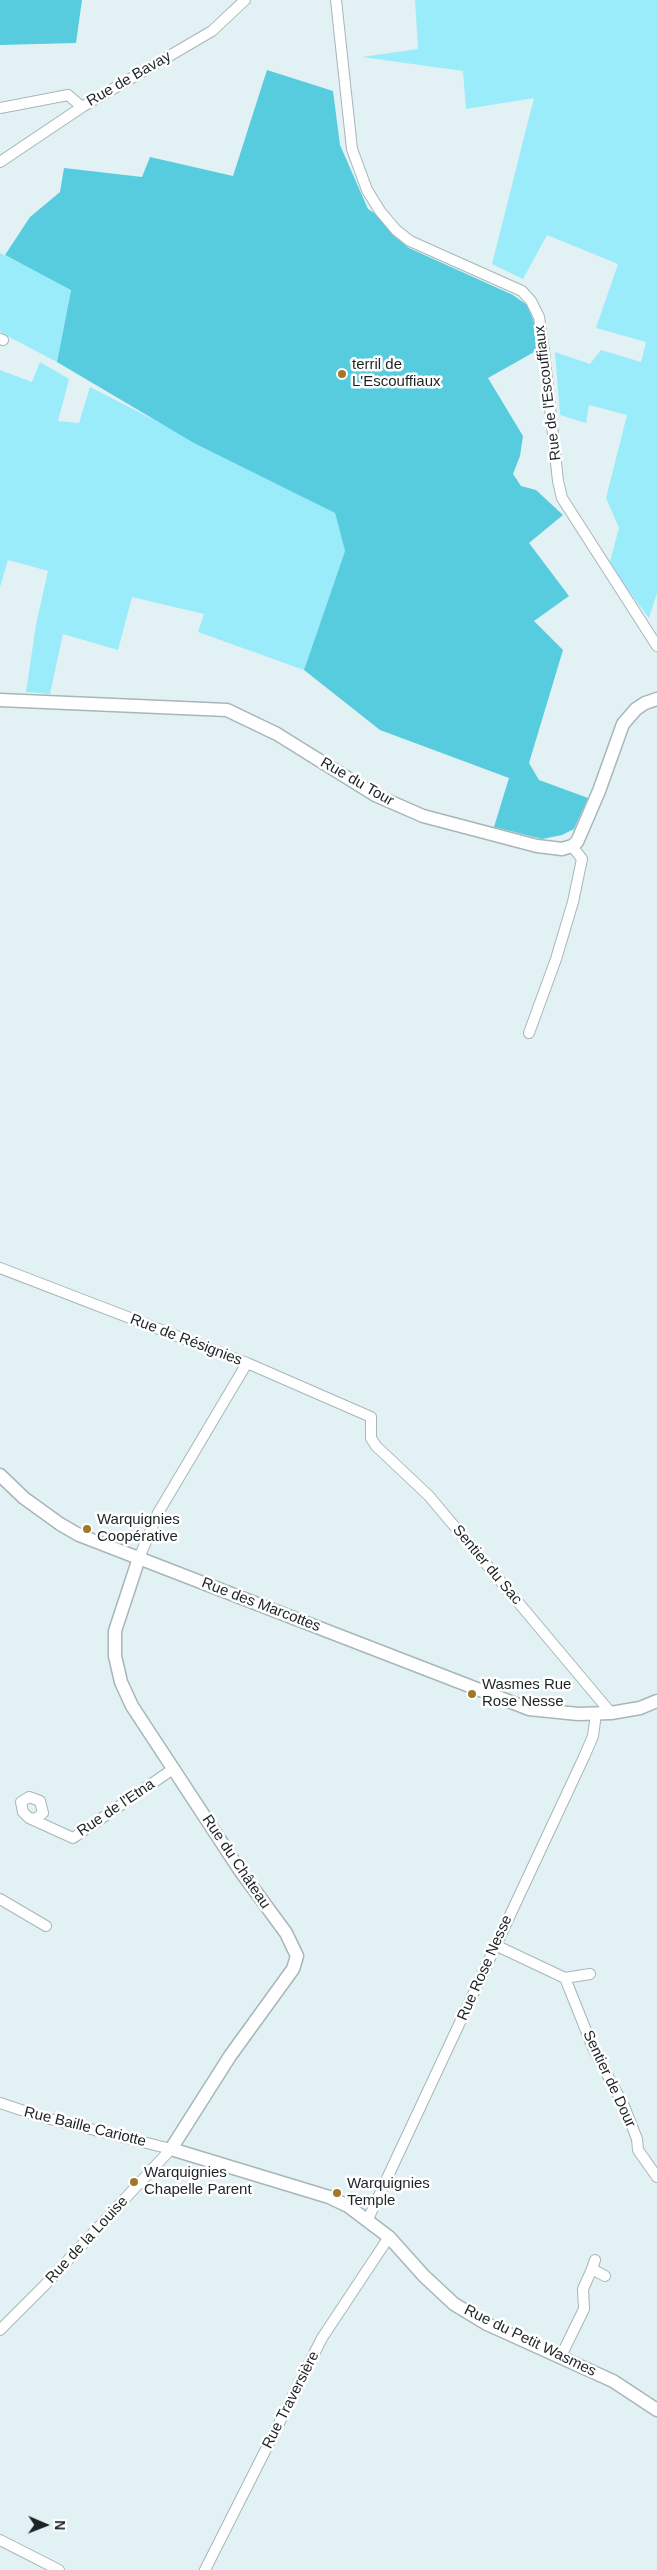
<!DOCTYPE html>
<html>
<head>
<meta charset="utf-8">
<style>
	body { margin:0 }
	#map { position:relative; width:657px; height:2570px; overflow:hidden; background:#e1f1f4; font-family:Arial,sans-serif }
	canvas { display:block }
	.north { position:absolute; left:20px; top:2500px; width:50px; height:50px; -webkit-text-stroke:4px #fff; paint-order:stroke; rotate:91deg; font-size:14px; font-weight:700; line-height:20px; text-align:center; color:#1e2425 }
	.north::after { content:''; display:block; margin:auto; width:18px; height:22px; background:#1e2425; clip-path:polygon(50% 0,100% 100%,50% 72%,0 100%) }
</style>
</head>
<body>
<div id="map">
<canvas width="657" height="2570"></canvas>
<div class="north">N</div>
</div>
<script>
const ctx = document.querySelector('canvas').getContext('2d');
ctx.lineJoin = 'round';
function fill(path, color) { ctx.fillStyle = color; ctx.fill(path, 'evenodd'); }
const shape = rows => new Path2D(rows.map(r => 'M' + r).join(''));
function strokePath(path, color, width, dash) { ctx.strokeStyle = color; ctx.lineWidth = width; ctx.lineCap = dash ? 'butt' : 'round'; ctx.setLineDash(dash || []); ctx.stroke(path); }
function label(font, color, halo, rows, align = 'center') {
  ctx.font = font + ' Arial,sans-serif'; ctx.lineWidth = 5; ctx.setLineDash([]); ctx.textBaseline = 'middle'; ctx.strokeStyle = halo; ctx.fillStyle = color; for (const [text, x, y, turn = 0] of rows) {
    ctx.save(); ctx.translate(x, y); ctx.rotate((+turn || 0) * Math.PI / 180); ctx.textAlign = isNaN(turn) ? turn : align; if (halo) ctx.strokeText(text, 0, 0); ctx.fillText(text, 0, 0); ctx.restore();
  }
}
fill(shape([
	[415,0,657,0,657,593,649,618,609,565,619,528,606,498,627,415,589,405,586,423,560,415,555,352,590,364,601,350,641,362,646,342,596,328,618,264,547,235,523,279,492,264,534,98,466,109,463,71,362,57,418,49],
	[0,253,71,289,57,362,0,332],
	[40,362,69,379,58,421,79,423,90,387,335,513,345,551,304,670,198,632,204,614,132,597,118,650,63,634,50,694,26,692,36,625,48,571,8,560,0,587,0,370,32,382]
]), '#9aecfb');
fill(shape([
	[0,0,82,0,76,43,0,45],
	[267,70,333,91,340,145,368,209,379,216,394,236,409,248,513,295,527,305,534,322,536,351,488,378,523,436,520,456,513,474,521,486,536,490,563,515,529,543,569,596,534,621,563,650,529,763,539,780,588,798,574,829,562,835,542,839,494,827,509,778,380,730,304,670,345,551,335,513,194,443,57,362,71,290,5,255,30,217,60,192,64,168,142,177,150,157,233,176]
]), '#58ccdf');
const minor = shape([
	[336,0,352,149,367,190,380,211,396,230,410,241,522,291,531,301,539,317,544,351,558,481,562,498,657,646],
	[0,108,68,95,82,107],
	[0,162,82,107,212,31,245,0],
	[0,339,3,340],
	[529,1033,556,959,573,902,582,859,572,846],
	[0,1268,247,1363,371,1417,371,1438,376,1446,429,1496,611,1713],
	[139,1558,158,1513,247,1363],
	[29,1818,35,1819,43,1813,40,1801,29,1797,21,1802,23,1812,29,1818,73,1838,173,1769],
	[0,1899,46,1926],
	[495,1945,565,1978,590,1974],
	[565,1978,593,2048,624,2106,637,2139,638,2150,657,2177],
	[0,2103,42,2117,171,2149,44,2286,0,2330],
	[368,2219,584,1757,593,1736,596,1714],
	[592,2269,595,2260],
	[561,2356,584,2309,583,2289,592,2269,605,2276],
	[0,2540,59,2570],
	[205,2570,322,2338,389,2237]
]);
const tertiary = shape([
	[0,700,227,710,277,734,375,795,423,816,537,846,562,849,572,846,577,842,599,791,623,724,636,709,645,703,657,699],
	[0,1475,24,1498,60,1524,79,1535,529,1709,578,1714,611,1713,640,1708,657,1701],
	[139,1558,115,1631,115,1656,121,1682,132,1706,239,1869,286,1933,297,1956,293,1969,230,2056,171,2149,329,2197,348,2206,389,2237,424,2276,454,2304,487,2324,613,2381,657,2410]
]);
strokePath(minor, '#a7b6b9', 12);
strokePath(tertiary, '#a7b6b9', 15);
strokePath(minor, '#fff', 10);
strokePath(tertiary, '#fff', 12);
for (const [x, y, r, color] of [
	[342,374,5,"#a27727"],
	[87,1529,5,"#a27727"],
	[472,1694,5,"#a27727"],
	[134,2182,5,"#a27727"],
	[337,2193,5,"#a27727"]
]) { const dot = new Path2D(); dot.arc(x, y, r, 0, 2 * Math.PI); ctx.fillStyle = color; ctx.fill(dot); strokePath(dot, '#fff', 2); }
label('15px', '#1e2425', '#fff', [
	["Rue de Bavay",129,79,-30],
	["Rue de l'Escouffiaux",548,393,-97],
	["Rue du Tour",357,782,30],
	["Rue de Résignies",186,1340,21],
	["Sentier du Sac",487,1565,50],
	["Rue des Marcottes",261,1605,21],
	["Rue de l'Etna",116,1808,-34],
	["Rue du Château",236,1862,56],
	["Rue Rose Nesse",485,1968,-66],
	["Sentier de Dour",609,2079,65],
	["Rue Baille Cariotte",85,2127,14],
	["Rue de la Louise",87,2240,-47],
	["Rue du Petit Wasmes",530,2341,26],
	["Rue Traversière",291,2400,-63]
]);
label('15px', '#1e2425', '#fff', [
	["terril de",352,365],
	["L'Escouffiaux",352,382],
	["Warquignies",97,1520],
	["Coopérative",97,1537],
	["Wasmes Rue",482,1685],
	["Rose Nesse",482,1702],
	["Warquignies",144,2173],
	["Chapelle Parent",144,2190],
	["Warquignies",347,2184],
	["Temple",347,2201]
], 'left');
</script>
</body>
</html>
